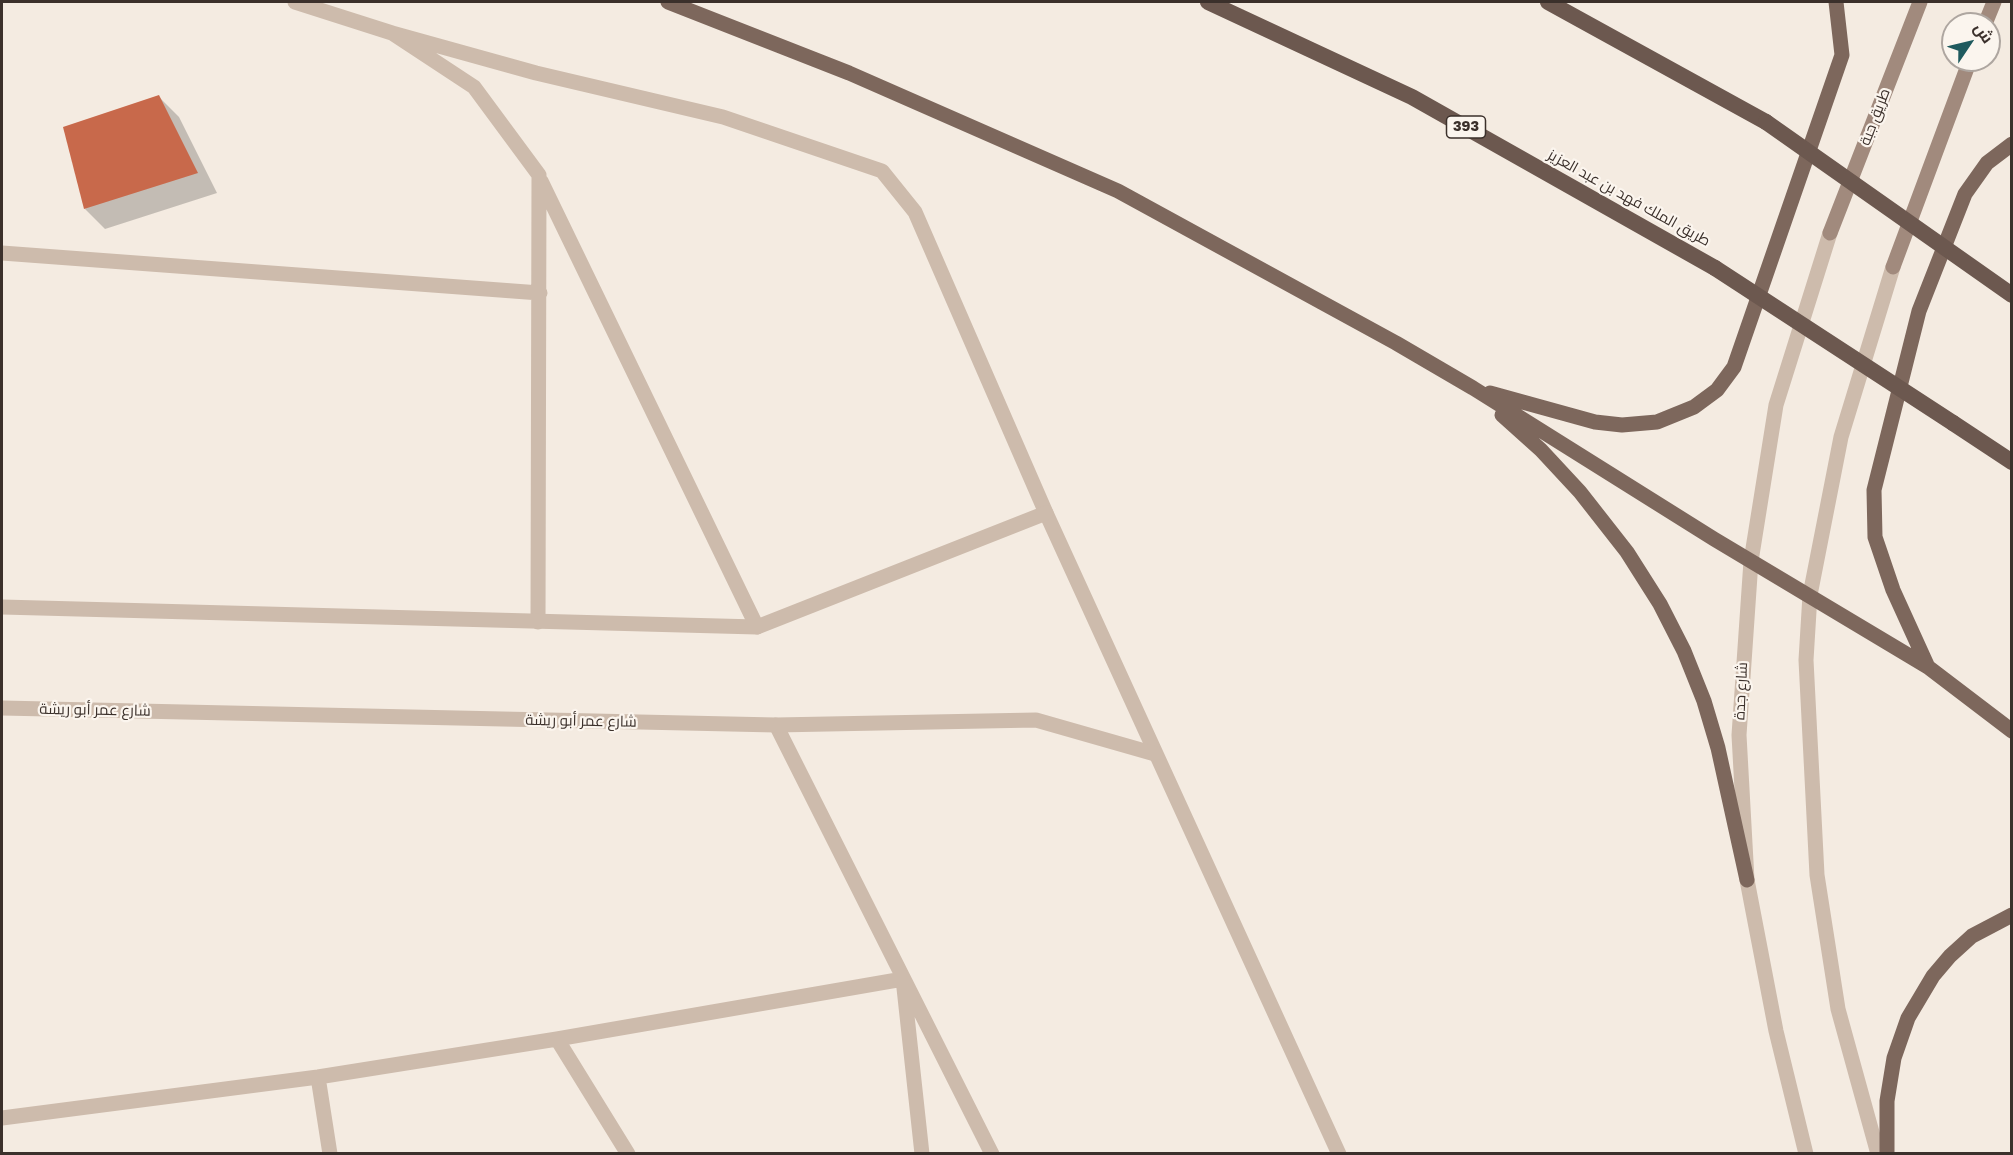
<!DOCTYPE html>
<html>
<head>
<meta charset="utf-8">
<style>
	body { margin:0 }
	#map { position:relative; width:2013px; height:1155px; overflow:hidden; background:#f4ebe1; font-family:"Golos Text",Cairo,sans-serif }
	canvas { display:block }
	.frame { position:absolute; inset:0; border:3px solid #3b302b; pointer-events:none }
	.north { position:absolute; left:1941px; top:12px; width:60px; height:60px; box-sizing:border-box; background:#fbf5ee; border:2px solid #aea6a0; border-radius:50%; rotate:55deg; font-size:16px; font-weight:700; line-height:24px; text-align:center; color:#3b302b }
	.north::after { content:''; display:block; margin:auto; width:21px; height:27px; background:#1f5a5e; clip-path:polygon(50% 0,100% 100%,50% 72%,0 100%) }
</style>
</head>
<body>
<div id="map">
<canvas width="2013" height="1155"></canvas>
<div class="frame"></div>
<div class="north">ش</div>
</div>
<script>
const ctx = document.querySelector('canvas').getContext('2d');
ctx.lineJoin = 'round';
function fill(path, color) { ctx.fillStyle = color; ctx.fill(path, 'evenodd'); }
const shape = rows => new Path2D(rows.map(r => 'M' + r).join(''));
function strokePath(path, color, width, dash) { ctx.strokeStyle = color; ctx.lineWidth = width; ctx.lineCap = dash ? 'butt' : 'round'; ctx.setLineDash(dash || []); ctx.stroke(path); }
function label(font, color, halo, rows, align = 'center') {
  ctx.font = font + ' "Golos Text",Cairo,sans-serif'; ctx.lineWidth = 4.5; ctx.setLineDash([]); ctx.textBaseline = 'middle'; ctx.strokeStyle = halo; ctx.fillStyle = color; for (const [text, x, y, turn = 0] of rows) {
    ctx.save(); ctx.translate(x, y); ctx.rotate((+turn || 0) * Math.PI / 180); ctx.textAlign = isNaN(turn) ? turn : align; if (halo) ctx.strokeText(text, 0, 0); ctx.fillText(text, 0, 0); ctx.restore();
  }
}
fill(shape([
	[158,96,179,117,217,193,105,229,85,209]
]), '#0003');
fill(shape([
	[159,95,198,173,84,209,63,127]
]), '#c8694b');
strokePath(shape([
	[295,2,392,33,474,87,539,175,538,622],
	[392,33,536,73,723,117,882,171,915,212,1046,513,1339,1154],
	[541,181,757,627],
	[2,253,540,293],
	[776,725,992,1154],
	[557,1039,628,1154],
	[318,1077,330,1154],
	[2,1118,318,1077,557,1039,903,979,922,1154]
]), '#cdbbac', 15);
strokePath(shape([
	[2,607,757,627,1046,513],
	[2,708,776,725,1036,720,1155,754],
	[1806,1154,1776,1031,1747,880,1739,735,1751,561,1776,405,1830,233],
	[1878,1154,1838,1009,1817,875,1806,660,1810,595,1841,437,1893,267]
]), '#cdbbac', 15);
strokePath(shape([
	[1985,24,1994,2],
	[1830,233,1920,2],
	[1893,267,1970,60]
]), '#a18a7d', 15);
strokePath(shape([
	[668,2,849,73,1118,191,1396,343,1473,388,1714,539,1928,667,2012,731],
	[1490,393,1595,422,1622,425,1657,422,1694,407,1717,390,1734,367,1842,55,1836,2],
	[1502,415,1541,450,1580,492,1627,552,1660,604,1684,651,1704,701,1718,748,1747,880],
	[1928,667,1893,590,1875,537,1874,490,1919,311,1965,194,1987,163,2012,144],
	[1887,1154,1887,1101,1894,1058,1908,1018,1933,976,1950,956,1972,936,2012,915]
]), '#7d675c', 15);
strokePath(shape([
	[1208,2,1412,97,1715,268],
	[1548,2,1766,122],
	[1953,423,2012,462]
]), '#6c584f', 16);
strokePath(shape([
	[1766,122,2012,295],
	[1715,268,1953,423]
]), '#6c584f', 16);
for (const [x, y, w] of [
	[1466,127,39]
]) { const box = new Path2D(); box.roundRect(x - w / 2, y - 11, w, 22, 4.5); ctx.fillStyle = '#fbf5ee'; ctx.fill(box); strokePath(box, '#3b302b', 1.5); }
label('bold 14px', '#3b302b', null, [
	["393",1466,127]
]);
label('15px', '#3b302b', '#fbf5ee', [
	["طريق جبة",1875,117,-69],
	["طريق الملك فهد بن عبد العزيز",1629,198,29],
	["شارع جدة",1741,691,-87],
	["شارع عمر أبو ريشة",95,710,1],
	["شارع عمر أبو ريشة",581,721,1]
]);
</script>
</body>
</html>
